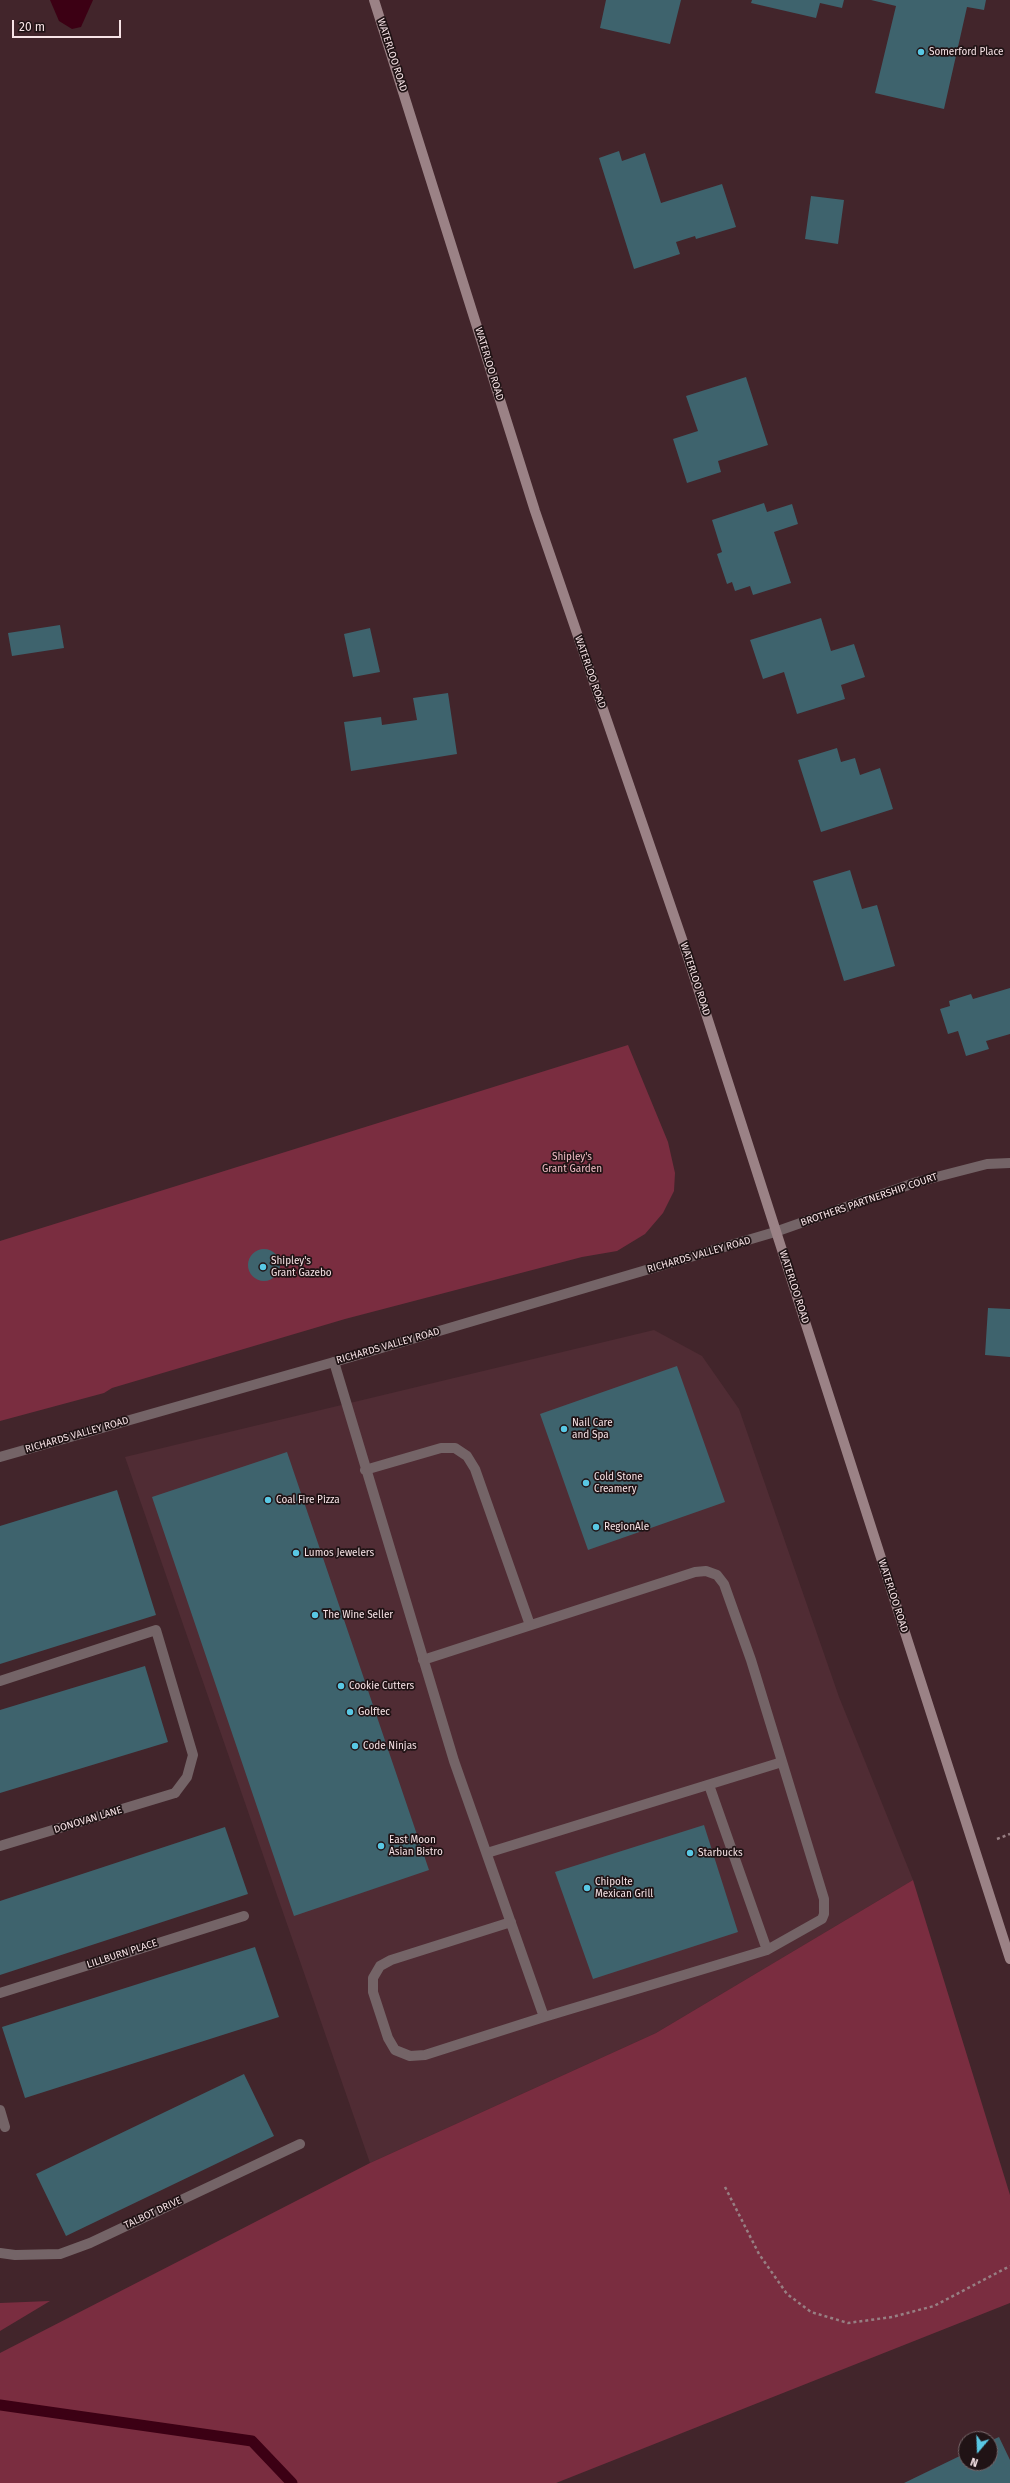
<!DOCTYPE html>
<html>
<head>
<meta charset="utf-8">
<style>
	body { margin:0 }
	#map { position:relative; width:1010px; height:2483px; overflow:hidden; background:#42252b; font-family:"Fira Sans",sans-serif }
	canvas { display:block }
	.north { position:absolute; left:958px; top:2431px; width:40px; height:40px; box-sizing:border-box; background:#201315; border:1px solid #766669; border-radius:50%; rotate:199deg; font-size:11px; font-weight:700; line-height:16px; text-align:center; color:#f7e3e6 }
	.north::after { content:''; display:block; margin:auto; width:14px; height:18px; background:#59c8e4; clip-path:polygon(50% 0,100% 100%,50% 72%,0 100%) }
	.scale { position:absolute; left:12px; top:20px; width:109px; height:18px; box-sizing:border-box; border:2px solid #f7e3e6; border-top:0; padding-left:5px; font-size:12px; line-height:14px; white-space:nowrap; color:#f7e3e6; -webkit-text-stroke:3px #201315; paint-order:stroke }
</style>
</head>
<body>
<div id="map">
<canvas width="1010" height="2483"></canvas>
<div class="north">N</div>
<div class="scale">20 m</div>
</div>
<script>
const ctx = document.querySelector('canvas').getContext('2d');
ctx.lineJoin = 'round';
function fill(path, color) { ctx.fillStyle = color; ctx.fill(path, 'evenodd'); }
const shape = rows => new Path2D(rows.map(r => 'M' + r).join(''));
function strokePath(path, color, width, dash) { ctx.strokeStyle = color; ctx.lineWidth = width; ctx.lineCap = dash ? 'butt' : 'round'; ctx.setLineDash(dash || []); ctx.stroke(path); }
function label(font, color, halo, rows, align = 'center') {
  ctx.font = font + ' "Fira Sans",sans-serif'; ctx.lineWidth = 3.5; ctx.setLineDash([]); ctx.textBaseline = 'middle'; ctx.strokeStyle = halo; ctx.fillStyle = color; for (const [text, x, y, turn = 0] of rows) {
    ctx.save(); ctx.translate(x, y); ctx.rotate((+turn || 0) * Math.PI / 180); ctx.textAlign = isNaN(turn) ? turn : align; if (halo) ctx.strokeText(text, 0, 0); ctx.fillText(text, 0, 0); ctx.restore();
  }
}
fill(shape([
	[654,1330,702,1356,739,1409,839,1697,913,1880,656,2033,370,2163,125,1457]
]), '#502c34');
fill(shape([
	[628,1045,668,1142,675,1173,674,1191,663,1213,645,1234,617,1251,582,1257,345,1319,112,1388,104,1393,0,1421,0,1241],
	[913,1880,1010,2195,1010,2303,556,2483,0,2483,0,2353,370,2163,656,2033],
	[50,2301,0,2331,0,2303]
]), '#7a2d40');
fill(shape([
	[50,0,93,0,81,27,72,29,59,21]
]), '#3c0014');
strokePath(shape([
	[0,2405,252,2441,292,2483]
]), '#3c0014', 11);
fill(shape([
	[606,0,681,0,670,44,600,28],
	[752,0,844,0,842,8,820,3,816,18,751,3],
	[871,0,986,0,984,10,967,7,944,109,875,93,896,6],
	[619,151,622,161,645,153,661,203,722,184,736,227,696,239,695,236,676,242,680,254,634,269,599,158],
	[811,196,844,200,838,244,805,239],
	[746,377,768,445,718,461,721,472,687,483,673,439,698,431,686,396],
	[764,503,767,512,792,504,798,524,774,532,791,583,753,595,750,586,735,591,732,582,727,584,717,554,722,552,712,520],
	[821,618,831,651,854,644,865,677,841,685,845,699,797,714,784,672,763,679,750,640],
	[60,625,64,648,12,656,8,633],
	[370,628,380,672,353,677,344,634],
	[448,693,457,754,351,771,344,722,381,717,382,725,417,720,413,698],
	[837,748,841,762,855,758,860,775,880,768,893,809,821,832,798,760],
	[850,870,862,909,877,905,895,966,844,981,813,881],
	[1010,988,1010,1034,986,1041,989,1049,966,1056,958,1031,948,1034,940,1009,950,1006,949,1001,971,994,973,999],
	'248 1265a16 16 0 1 1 32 0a16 16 0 1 1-32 0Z',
	[988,1308,1010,1309,1010,1357,985,1355],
	[677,1366,725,1502,588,1550,540,1414],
	[287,1452,429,1870,294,1916,152,1497],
	[117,1490,156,1615,0,1664,0,1526],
	[145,1666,168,1742,0,1793,0,1710],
	[704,1825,738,1932,593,1979,555,1872],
	[225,1827,248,1894,0,1975,0,1901],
	[255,1947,279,2017,25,2098,2,2027],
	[244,2074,274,2136,66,2236,36,2174],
	[999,2437,1010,2460,1010,2483,904,2483,966,2453,966,2463,990,2463,990,2441]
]), '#3e636d');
strokePath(shape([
	[997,1839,1010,1834],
	[725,2187,759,2254,787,2294,811,2312,848,2323,892,2317,934,2306,1010,2266]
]), '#977f83', 2.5, [3, 3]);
strokePath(shape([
	[334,1362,454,1761,544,2017,425,2055,410,2056,395,2050,388,2038,373,1992,373,1978,380,1966,391,1960,511,1922],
	[365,1470,441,1448,455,1448,467,1456,475,1469,530,1625],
	[423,1660,695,1572,706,1571,717,1575,724,1584,751,1660,824,1899,824,1914,822,1919,767,1950,544,2017],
	[0,1681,156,1630,193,1755,187,1777,175,1793],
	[709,1785,767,1950],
	[487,1853,782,1762],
	[0,2110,5,2127]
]), '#746467', 10);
strokePath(shape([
	[0,1457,334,1362,775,1232,917,1182,987,1164,1010,1163],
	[0,1846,175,1793],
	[0,1993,244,1916],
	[0,2253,15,2255,60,2254,90,2243,300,2144]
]), '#746467', 10);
strokePath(shape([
	[374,0,535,511,682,939,1010,1959]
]), '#9b8286', 10);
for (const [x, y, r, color] of [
	[921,52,4,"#59c8e4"],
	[263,1267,4,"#59c8e4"],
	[564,1429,4,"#59c8e4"],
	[586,1483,4,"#59c8e4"],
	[268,1500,4,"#59c8e4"],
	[596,1527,4,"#59c8e4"],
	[296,1553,4,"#59c8e4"],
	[315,1615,4,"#59c8e4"],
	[341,1686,4,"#59c8e4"],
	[350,1712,4,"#59c8e4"],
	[355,1746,4,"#59c8e4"],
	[381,1846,4,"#59c8e4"],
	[690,1853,4,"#59c8e4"],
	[587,1888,4,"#59c8e4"]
]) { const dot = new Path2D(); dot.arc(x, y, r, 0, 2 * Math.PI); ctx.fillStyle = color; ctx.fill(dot); strokePath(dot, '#201315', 1.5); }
label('10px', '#f7e3e6', '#201315', [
	["Somerford Place",929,52],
	["Shipley's",271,1261],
	["Grant Gazebo",271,1273],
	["Nail Care",572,1423],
	["and Spa",572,1435],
	["Cold Stone",594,1477],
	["Creamery",594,1489],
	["Coal Fire Pizza",276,1500],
	["RegionAle",604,1527],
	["Lumos Jewelers",304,1553],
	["The Wine Seller",323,1615],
	["Cookie Cutters",349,1686],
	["Golftec",358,1712],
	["Code Ninjas",363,1746],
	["East Moon",389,1840],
	["Asian Bistro",389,1852],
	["Starbucks",698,1853],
	["Chipolte",595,1882],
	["Mexican Grill",595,1894]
], 'left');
label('10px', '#f7e3e6', '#201315', [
	["WATERLOO ROAD",392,55,72],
	["WATERLOO ROAD",489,364,73],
	["WATERLOO ROAD",590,672,71],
	["WATERLOO ROAD",695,979,72],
	["BROTHERS PARTNERSHIP COURT",869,1200,-19],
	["RICHARDS VALLEY ROAD",699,1255,-16],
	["WATERLOO ROAD",794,1287,72],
	["RICHARDS VALLEY ROAD",388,1346,-16],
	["RICHARDS VALLEY ROAD",77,1435,-16],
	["WATERLOO ROAD",893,1596,72],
	["DONOVAN LANE",88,1820,-17],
	["LILLBURN PLACE",122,1954,-18],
	["TALBOT DRIVE",153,2213,-25]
]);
label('10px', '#f1bec6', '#201315', [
	["Shipley's",572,1157],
	["Grant Garden",572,1169]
]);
</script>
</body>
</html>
